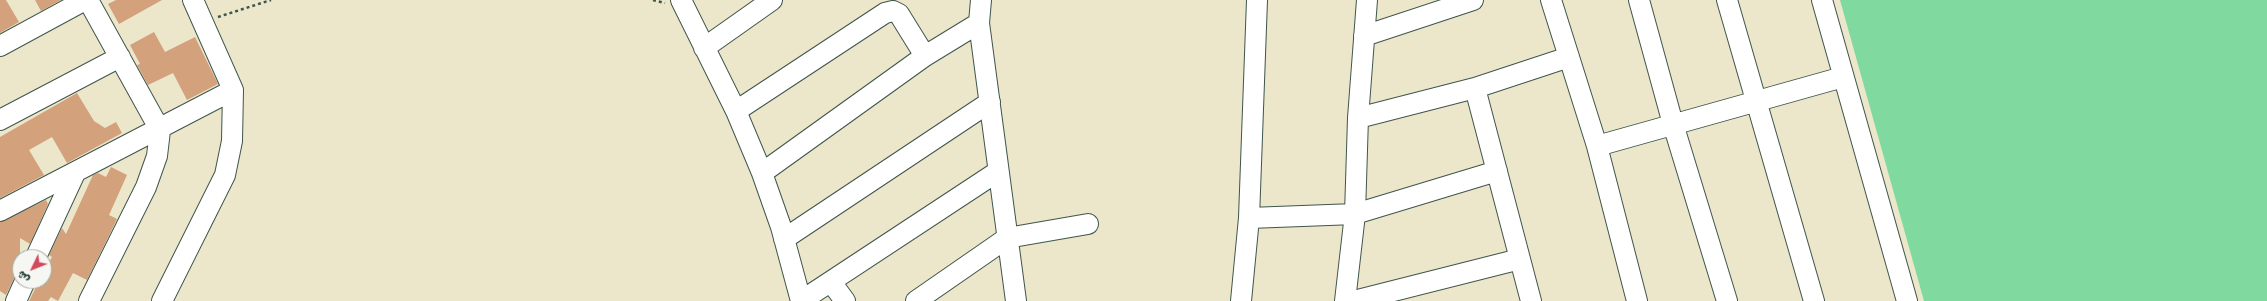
<!DOCTYPE html>
<html>
<head>
<meta charset="utf-8">
<style>
	body { margin:0 }
	#map { position:relative; width:2267px; height:301px; overflow:hidden; background:#ece6cb; font-family:Sriracha,"Playpen Sans Arabic",sans-serif }
	canvas { display:block }
	.north { position:absolute; left:12px; top:249px; width:40px; height:40px; box-sizing:border-box; background:#f6f6f2; border:1px solid #a0aca6; border-radius:50%; rotate:227deg; font-size:11px; font-weight:700; line-height:16px; text-align:center; color:#1f3d34 }
	.north::after { content:''; display:block; margin:auto; width:14px; height:18px; background:#d1495b; clip-path:polygon(50% 0,100% 100%,50% 72%,0 100%) }
</style>
</head>
<body>
<div id="map">
<canvas width="2267" height="301"></canvas>
<div class="north">ش</div>
</div>
<script>
const ctx = document.querySelector('canvas').getContext('2d');
ctx.lineJoin = 'round';
function fill(path, color) { ctx.fillStyle = color; ctx.fill(path, 'evenodd'); }
const shape = rows => new Path2D(rows.map(r => 'M' + r).join(''));
function strokePath(path, color, width, dash) { ctx.strokeStyle = color; ctx.lineWidth = width; ctx.lineCap = dash ? 'butt' : 'round'; ctx.setLineDash(dash || []); ctx.stroke(path); }
fill(shape([
	[1840,0,2267,0,2267,301,1924,301]
]), '#80d99e');
fill(shape([
	[0,0,6,0,19,22,0,33],
	[35,0,61,0,41,11],
	[116,0,162,0,119,24,108,4],
	[154,32,165,52,195,37,218,84,187,100,173,73,148,85,137,65,140,64,130,45],
	[77,93,94,121,105,128,116,122,122,133,67,163,52,137,29,150,44,175,0,198,0,137],
	[111,167,127,175,109,215,117,219,87,280,73,273,58,301,51,297,48,301,29,301,39,281,44,281,44,271,52,257,49,255,62,228,66,234,93,175,98,173,106,177],
	[46,200,48,204,30,244,20,238,20,271,15,276,6,295,0,291,0,222]
]), '#d3a17b');
const minor = shape([
	[88,0,160,130,157,156,146,187,89,301],
	[681,0,736,111,762,173,781,227,801,301],
	[981,0,979,23,1016,301],
	[1551,0,1597,146,1637,301],
	[1639,0,1673,124,1727,301],
	[1727,0,1814,301],
	[1822,0,1907,301],
	[1364,36,1473,0],
	[0,46,85,0],
	[704,48,772,0],
	[1475,88,1531,301],
	[736,111,885,13,893,11,899,14,925,56],
	[1358,118,1475,88,1569,57],
	[0,120,120,57],
	[1597,146,1843,77],
	[762,173,925,56,979,23],
	[0,211,233,90],
	[1249,218,1355,214,1497,171],
	[784,239,990,102],
	[36,257,75,173],
	[831,282,845,301],
	[16,301,25,281],
	[162,301,225,175,232,141,233,90,193,0],
	[801,301,997,172],
	[916,301,1007,238,1088,224],
	[1241,301,1249,218,1257,0],
	[1345,301,1355,214,1358,118,1367,0],
	[1354,301,1520,259]
]);
strokePath(minor, '#3e564b', 22);
strokePath(shape([
	[653,0,665,3],
	[218,17,271,0]
]), '#3e564b', 2.5, [3, 3]);
strokePath(minor, '#fff', 20);
</script>
</body>
</html>
